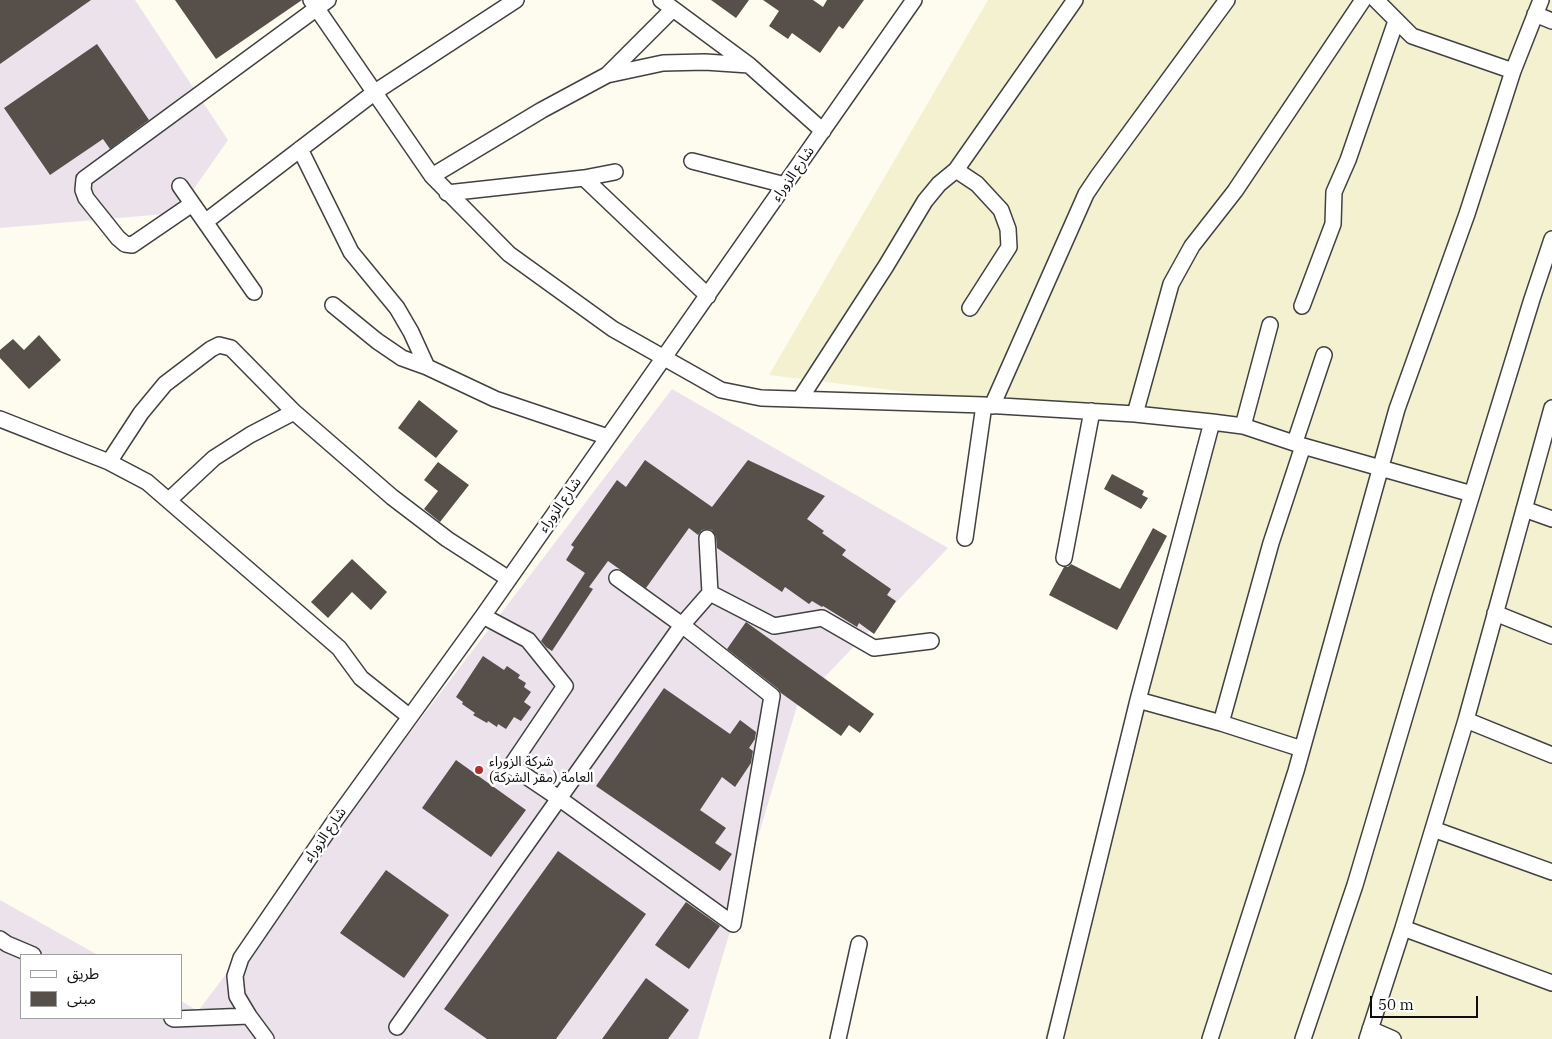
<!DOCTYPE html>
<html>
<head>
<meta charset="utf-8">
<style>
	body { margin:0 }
	#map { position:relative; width:1552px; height:1039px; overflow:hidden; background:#fefcef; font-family:"IBM Plex Serif","Noto Sans Arabic",serif }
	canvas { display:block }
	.legend { position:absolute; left:20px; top:954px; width:162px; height:65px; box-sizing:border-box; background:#fff; border:1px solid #9f9f9f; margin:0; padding:6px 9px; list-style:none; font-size:15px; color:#0e0e0e }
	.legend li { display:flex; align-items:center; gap:10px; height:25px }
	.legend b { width:25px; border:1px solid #9f9f9f }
	.scale { position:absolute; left:1370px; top:996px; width:108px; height:22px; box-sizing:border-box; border:2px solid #0e0e0e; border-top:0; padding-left:6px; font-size:15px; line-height:18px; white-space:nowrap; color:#0e0e0e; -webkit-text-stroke:4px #fff; paint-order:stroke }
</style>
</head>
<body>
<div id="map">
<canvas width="1552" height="1039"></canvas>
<ul class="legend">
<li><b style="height:6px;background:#fff"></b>طريق</li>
<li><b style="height:14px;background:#564f4a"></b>مبنى</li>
</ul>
<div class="scale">50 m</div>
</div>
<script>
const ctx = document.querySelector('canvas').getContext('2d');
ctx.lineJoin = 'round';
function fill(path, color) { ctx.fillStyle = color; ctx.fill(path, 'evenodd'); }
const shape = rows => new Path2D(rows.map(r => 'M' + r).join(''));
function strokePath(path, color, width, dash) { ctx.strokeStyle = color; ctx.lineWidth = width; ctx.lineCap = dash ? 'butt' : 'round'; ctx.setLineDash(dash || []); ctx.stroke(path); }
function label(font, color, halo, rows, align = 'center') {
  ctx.font = font + ' "IBM Plex Serif","Noto Sans Arabic",serif'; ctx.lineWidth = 5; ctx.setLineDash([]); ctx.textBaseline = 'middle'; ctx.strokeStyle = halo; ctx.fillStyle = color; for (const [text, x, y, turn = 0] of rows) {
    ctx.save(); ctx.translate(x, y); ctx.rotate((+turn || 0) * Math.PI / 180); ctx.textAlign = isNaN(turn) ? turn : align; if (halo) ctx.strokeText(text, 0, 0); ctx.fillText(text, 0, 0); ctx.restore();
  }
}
fill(shape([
	[0,0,135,0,228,140,177,213,0,228],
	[672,389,948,548,797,706,698,1039,0,1039,0,900,98,955,21,955,21,1018,181,1018,181,1001,198,1011]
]), '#ebe2ec');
fill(shape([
	[988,0,1552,0,1552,1039,1044,1039,1109,819,1208,429,769,375]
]), '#f3f1d0');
fill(shape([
	[0,0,91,0,0,64],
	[175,0,302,0,216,59],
	[711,0,749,0,736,18],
	[763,0,813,0,823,7,827,0,864,0,843,29,839,26,820,53,792,33,788,39,769,26,779,11],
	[97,44,149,120,110,149,103,139,50,175,4,108],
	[39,335,61,360,29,389,0,358,0,350,13,339,24,350],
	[419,400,458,431,436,458,398,428],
	[645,460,712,507,748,460,825,496,807,519,824,531,822,533,846,550,842,555,891,589,887,595,896,601,874,634,859,623,857,627,823,606,822,607,812,601,809,604,785,587,782,592,717,548,716,537,712,530,707,529,702,530,698,535,689,528,646,588,608,561,589,587,593,589,552,651,546,647,541,641,585,573,566,560,574,547,571,545,617,480,626,487],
	[438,462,469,485,440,522,424,509,438,491,424,480],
	[1112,474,1144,491,1142,495,1148,498,1141,509,1104,489],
	[1153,528,1167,536,1117,630,1049,595,1064,567,1068,567,1071,564,1120,589],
	[352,559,387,592,371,610,352,592,328,618,311,602],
	[746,622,874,714,860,733,849,725,841,736,781,693,778,689,727,649],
	[483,656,504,670,507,666,520,675,518,678,526,683,524,687,531,692,524,702,531,707,521,721,514,717,506,729,498,724,497,727,488,721,487,723,473,715,475,713,462,704,463,702,456,697],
	[664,688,730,734,740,720,756,732,755,739,749,748,753,751,751,763,735,787,722,777,700,810,726,828,715,843,732,854,720,871,596,786],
	[456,760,526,810,491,857,422,808],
	[558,851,646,914,556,1039,487,1039,444,1009],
	[386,870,449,915,404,978,340,933],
	[686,902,720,926,689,969,655,945],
	[646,978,689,1010,668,1039,602,1039]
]), '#564f4a');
const minor = shape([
	[311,0,432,176,509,254,613,329,721,390,761,398,984,405,1135,414,1212,422,1243,426,1303,446,1472,494],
	[661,0,749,65,823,131],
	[1376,0,1412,36,1513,71],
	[1535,14,1552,21],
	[607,75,673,9],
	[300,149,351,252,397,308,411,332,427,367],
	[692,161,785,185],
	[956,170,977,184,1001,210,1008,229,1009,247,970,308],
	[432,176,542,110,607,75,663,63,705,62,749,65],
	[584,178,708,296],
	[180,186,254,292],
	[447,193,584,178,615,172],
	[192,204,132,245,125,244,118,238,86,198,83,190,84,179,328,0],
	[205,222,375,92,516,0],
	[333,305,377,341,402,358,427,367,495,399,608,437],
	[1302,306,1333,224,1334,192,1348,160,1396,21],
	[800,399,886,266,925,201,939,184,956,170,1075,0],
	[992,406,1086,194,1098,176,1227,0],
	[1552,408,1466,720,1433,829,1552,872],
	[1135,414,1171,284,1192,246,1235,191,1363,0],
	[0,419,109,462,147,482,339,648,361,678,410,717],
	[1243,426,1270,325],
	[1295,442,1324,355],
	[109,462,141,413,165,384,211,349,219,345,231,348,294,412,392,497,447,539,509,579],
	[169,500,214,458,250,435,294,412],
	[1524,509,1552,519],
	[965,538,984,405],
	[1064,558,1092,411],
	[710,593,774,626,822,618,874,648,931,641],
	[1495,613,1552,636],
	[483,616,528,640,565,686,511,766,560,799,733,924,772,696,682,625,617,578],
	[1138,700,1221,723,1302,749],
	[1466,720,1552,755],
	[1221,723,1271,543,1303,446],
	[1433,829,1403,928,1552,983],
	[0,939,7,944,33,955],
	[172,1018,174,1019,249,1016],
	[397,1027,682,625,710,593,707,538],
	[1370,1029,1393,1039],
	[266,1039,249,1016,237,996,235,976,241,958,336,819,483,616,914,0],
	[838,1039,859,944],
	[1055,1039,1138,700,1212,422],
	[1210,1039,1296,771,1397,409,1467,214,1513,71,1541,0],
	[1303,1039,1355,885,1440,598,1532,299,1552,239],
	[1367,1039,1403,928]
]);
strokePath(minor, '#414141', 18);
strokePath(minor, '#fff', 15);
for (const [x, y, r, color] of [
	[479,770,5,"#b82b2f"]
]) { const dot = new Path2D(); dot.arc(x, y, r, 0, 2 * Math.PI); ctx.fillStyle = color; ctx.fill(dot); strokePath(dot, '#fff', 2); }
label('14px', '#0e0e0e', '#fff', [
	["شارع الزوراء",793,174,-55],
	["شارع الزوراء",560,505,-55],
	["شارع الزوراء",325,835,-55]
]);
label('14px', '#0e0e0e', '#fff', [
	["شركة الزوراء",489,762],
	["العامة (مقر الشركة)",489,778]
], 'left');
</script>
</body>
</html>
